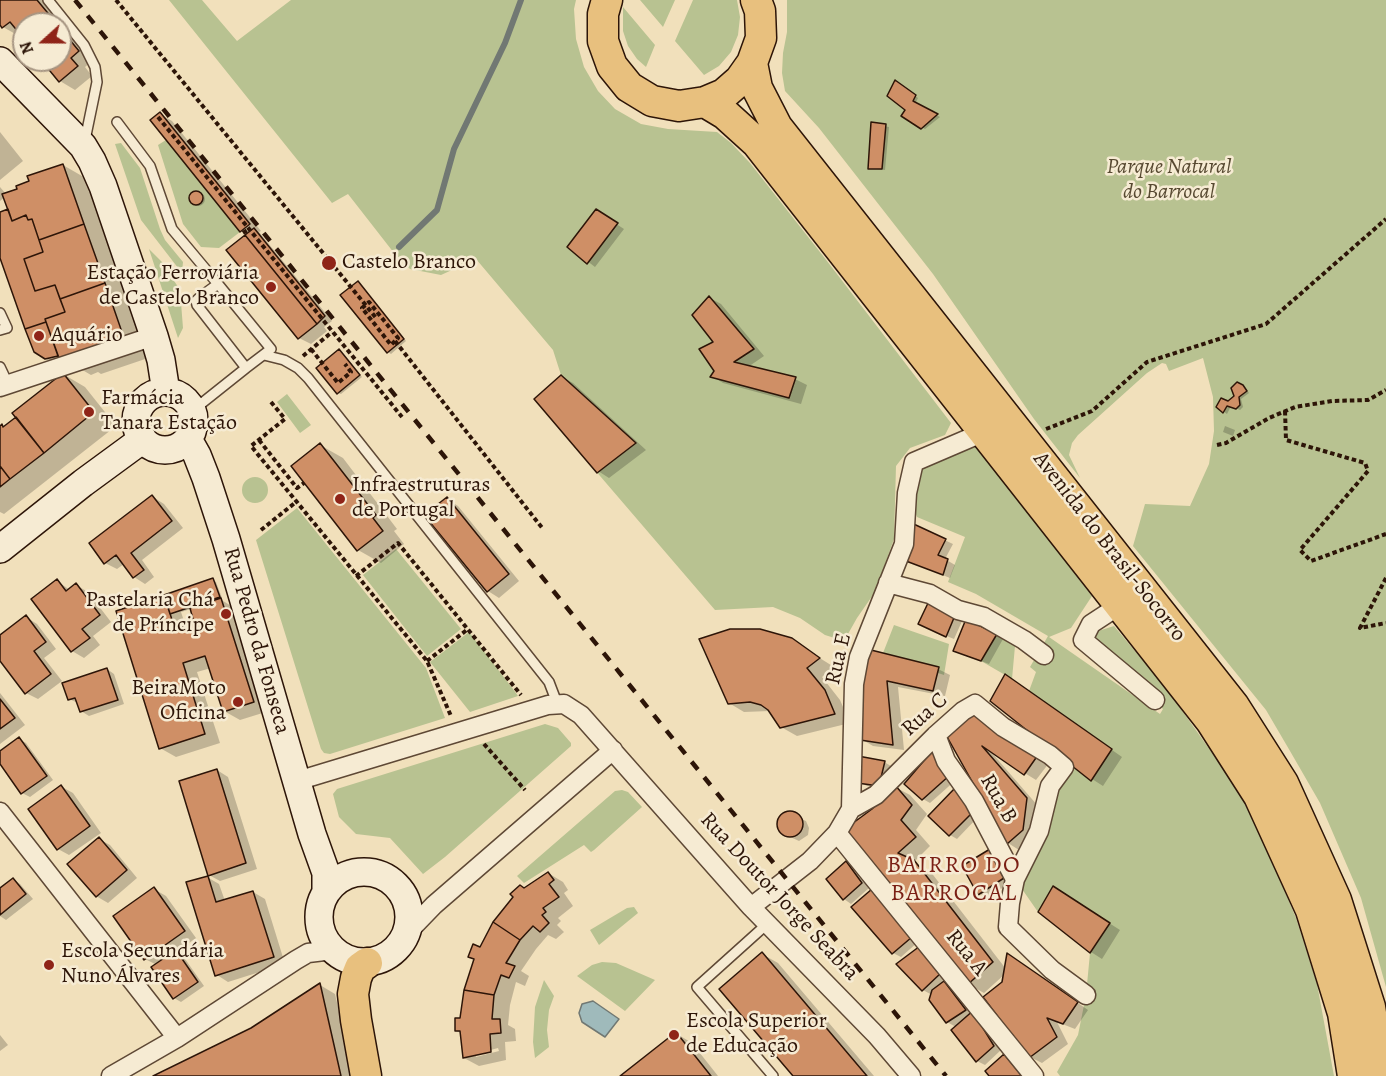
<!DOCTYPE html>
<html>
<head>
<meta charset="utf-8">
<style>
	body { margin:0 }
	#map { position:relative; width:1386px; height:1076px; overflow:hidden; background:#f1e0bb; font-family:Alegreya,serif }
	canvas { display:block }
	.north { position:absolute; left:12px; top:12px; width:60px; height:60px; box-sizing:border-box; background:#f6ebd3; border:2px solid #a69582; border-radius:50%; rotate:249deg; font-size:16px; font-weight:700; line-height:24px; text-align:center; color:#2d1508 }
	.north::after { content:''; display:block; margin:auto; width:21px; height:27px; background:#8f2418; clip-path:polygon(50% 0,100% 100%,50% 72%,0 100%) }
</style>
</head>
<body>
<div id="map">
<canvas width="1386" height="1076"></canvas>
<div class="north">N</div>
</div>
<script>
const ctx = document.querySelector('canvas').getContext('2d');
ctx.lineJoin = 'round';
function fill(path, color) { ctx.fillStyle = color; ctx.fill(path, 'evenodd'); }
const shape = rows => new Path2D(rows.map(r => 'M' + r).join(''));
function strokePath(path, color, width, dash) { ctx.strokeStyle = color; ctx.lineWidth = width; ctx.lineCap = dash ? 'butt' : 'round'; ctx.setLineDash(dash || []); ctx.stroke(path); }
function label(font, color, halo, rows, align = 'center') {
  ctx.font = font + ' Alegreya,serif'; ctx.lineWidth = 5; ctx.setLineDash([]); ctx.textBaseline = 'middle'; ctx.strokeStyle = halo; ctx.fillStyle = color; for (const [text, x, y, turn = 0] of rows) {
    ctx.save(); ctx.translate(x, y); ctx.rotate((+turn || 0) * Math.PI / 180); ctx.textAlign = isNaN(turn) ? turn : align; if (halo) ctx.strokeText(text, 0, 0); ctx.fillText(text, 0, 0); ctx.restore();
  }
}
fill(shape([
	[169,0,202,0,237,41,291,0,576,0,574,9,576,39,584,67,598,91,615,109,641,124,668,129,717,132,731,143,750,163,827,261,951,423,945,435,910,448,896,466,894,539,875,592,857,618,844,641,825,635,800,618,773,607,715,610,534,399,561,375,553,350,476,259,441,275,410,269,394,253,348,194,332,203],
	[640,0,675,0,663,27],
	[693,0,737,0,740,17,738,35,731,52,719,66,704,75,675,41],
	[787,0,1386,0,1386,987,1361,898,1320,803,1290,751,1266,710,1133,546,1145,504,1190,506,1209,464,1214,431,1213,397,1203,358,1169,371,1166,364,1162,363,1147,373,1078,435,1072,443,1069,455,1080,478,1034,419,933,274,819,128,785,91,782,73,783,53,787,32],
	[623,7,655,45,646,67,637,59,628,46,623,31],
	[166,140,240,232,219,248,201,247,183,224,158,145],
	[121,143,140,168,160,229,165,240,183,262,182,273,141,220,115,144],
	[149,249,162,262,180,290,183,328,178,338],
	[287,394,311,425,300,433,277,402],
	[971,439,1092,596,1071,628,1049,637,1160,714,1163,709,1093,640,1092,633,1114,626,1166,688,1237,788,1262,837,1296,918,1317,984,1334,1076,1060,1076,1057,1072,1078,1035,1086,995,1090,953,1110,923,1053,887,1038,912,1015,879,1069,763,1029,691,1036,672,1030,667,1048,636,976,594,948,582,965,537,917,517,907,493,914,462],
	'242 490a13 13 0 1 1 26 0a13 13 0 1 1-26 0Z',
	[297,508,426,668,445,718,330,754,324,753,321,749,256,540],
	[396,549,461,629,427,656,363,575],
	[894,625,949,644,944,675,938,673,938,667,883,653],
	[469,632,513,689,518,696,470,712,430,662],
	[997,634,1016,635,1012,679,981,661],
	[545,724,558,728,571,743,571,746,445,857,423,874,390,838,356,834,339,817,333,794,337,789],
	[622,790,628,792,642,807,594,850,591,852,584,845,524,883,517,876,615,791],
	[634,907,638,913,599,945,590,930,627,908],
	[602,962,616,963,655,980,625,1011,577,976,592,965],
	[544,980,554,996,549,1010,547,1030,549,1047,535,1058,533,1042,535,1007]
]), '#b8c291');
const water = shape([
	[593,1001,619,1019,605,1037,582,1022,579,1013,582,1004,593,1001]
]);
fill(water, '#9fbabb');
strokePath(water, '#717873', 1.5);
fill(shape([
	[0,0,44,0,93,60,85,67,92,76,75,90,60,81,43,60,60,60,60,24,24,24,24,36,22,34,19,36,3,27,0,23],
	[896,82,918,98,915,104,940,117,925,129,903,116,908,110],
	[160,114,172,121,261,231,259,232,332,321,324,327,327,331,311,344,299,338,248,235,241,231,152,120],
	[872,124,889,127,885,170,869,168],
	[0,132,23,161,0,180],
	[63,165,94,183,154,356,101,374,98,372,91,375,65,360,54,363,49,361,35,351,0,253,0,213,10,210,5,197,0,201,0,187,6,194,19,190],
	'191 199a7 7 0 1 1 14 0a7 7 0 1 1-14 0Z',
	[604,216,624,229,595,267,569,247],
	[361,285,406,341,391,354,388,352],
	[710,298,721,304,764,356,748,367,795,379,807,385,801,404,723,383,712,376,716,371],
	[339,351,362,377,341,394,338,393],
	[63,374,85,387,116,426,4,514,0,512,0,427,5,428],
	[562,377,573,383,646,450,609,478,598,471],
	[1237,384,1246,389,1249,393,1241,399,1243,407,1240,410,1231,406,1227,414,1218,407,1236,397],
	[1225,426,1235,430,1233,436,1223,432],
	[320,445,343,458,397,529,394,531,404,544,381,563,358,550],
	[153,497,164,504,183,528,142,560,154,577,145,584,134,577,124,564,117,569,105,563],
	[447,499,458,506,519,581,499,598,488,591],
	[906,522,953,544,945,559,955,565,950,578,900,558],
	[213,580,216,582,222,598,220,599,236,609,269,711,240,720,224,711,211,668,197,672,220,743,176,757,160,748,118,612],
	[191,609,196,624,186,627,181,612],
	[57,581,70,590,76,585,88,592,111,622,93,636,100,645,84,658,72,651,33,600],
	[930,603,963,619,954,639,927,628],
	[26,617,37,624,56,649,44,658,62,681,38,699,26,693,0,659,0,637],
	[996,635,1003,639,989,664,962,654],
	[791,640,834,667,822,677,840,700,850,723,797,736,781,727,770,711,744,712,729,703],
	[864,649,938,669,950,675,945,696,898,687,904,750,873,746,861,739],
	[107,669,114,674,124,704,89,716,81,711,78,703,69,699],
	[1017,683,1122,757,1103,786,1092,779],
	[0,693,25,725,0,744],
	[973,715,1049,763,1036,780,992,753,1038,806,1034,836,1019,850,1008,843,948,735],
	[19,739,26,743,53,780,30,797,22,793,0,762,0,753],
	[940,757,957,779,930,803,923,799],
	[884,762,891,766,886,789,867,786,859,782],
	[217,770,228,777,257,869,220,881,209,875],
	[62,787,73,793,101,833,69,855,58,849],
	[895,787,910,795,927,814,916,830,930,846,914,862,930,871,1006,969,1009,955,1088,1010,1075,1029,1057,1022,1068,1044,1042,1063,1030,1057,1003,983,1005,974,984,993,968,984,873,810],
	[956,790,978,817,957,839,950,835],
	[786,813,806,821,809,828,808,835,799,841,784,834,778,825,780,818],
	[99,839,110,845,137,878,108,903,96,896],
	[990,851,1010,883,987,898,979,893],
	[846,863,853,867,869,888,851,904,844,899,828,880],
	[548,873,563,882,568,890,564,893,573,906,558,918,561,921,557,925,564,932,556,939,548,935,536,949,521,971,529,976,525,986,516,982,510,1005,508,1025,515,1029,516,1041,505,1042,506,1060,479,1066,464,1058,461,1033,456,1031,462,1019,480,949,525,890],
	[498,1048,499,1051,476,1057,476,1054],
	[207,877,219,884,225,901,253,892,265,899,285,964,228,982,217,975],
	[13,879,20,884,33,899,6,920,0,916,0,890],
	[154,889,166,896,196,938,176,952,183,956,204,986,181,1002,174,998,157,965,145,959],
	[1065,895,1120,930,1102,959,1091,952,1040,911],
	[854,907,918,942,901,957,893,953],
	[920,948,948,977,942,982,951,987,989,1033,1001,1050,985,1065,977,1061,956,1027,947,1022,932,995,923,990],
	[762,954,778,963,874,1076,795,1076],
	[320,985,335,994,354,1076,157,1076,252,1029],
	[677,1034,692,1043,718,1076,623,1076],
	[0,1035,8,1045,0,1051]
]), '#0003');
strokePath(shape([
	[399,247,437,210,454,149,505,43,521,0]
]), '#717873', 6);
const building = shape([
	[0,0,37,0,57,24,24,24,24,39,10,22,2,28,0,25,0,0],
	[60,28,79,51,71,58,78,66,59,82,41,60,60,60,60,28],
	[895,80,916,95,913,101,938,114,921,129,901,116,905,110,887,96,895,80],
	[160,112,250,224,240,232,150,120,160,112],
	[871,122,886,124,882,169,868,169,871,122],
	[63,164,84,224,39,240,32,219,28,220,26,215,12,221,2,194,17,189,16,186,29,181,27,176,63,164],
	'189 198a7 7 0 1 1 14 0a7 7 0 1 1-14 0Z',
	[8,209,12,221,26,215,28,220,32,219,43,252,24,259,35,291,55,285,65,312,45,319,46,322,25,329,0,258,0,212,8,209],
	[596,209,618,223,587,264,567,247,596,209],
	[84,224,105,283,60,299,55,285,35,291,24,259,43,252,39,240,84,224],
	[254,228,325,316,317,324,245,235,254,228],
	[245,235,317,324,298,339,226,250,245,235],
	[358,281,404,339,387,353,340,295,358,281],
	[105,283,124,338,69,357,68,355,59,358,45,319,65,312,60,299,105,283],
	[709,296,754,349,734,362,796,377,789,398,710,377,714,371,699,349,713,342,692,315,709,296],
	[46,322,58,356,45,359,34,352,25,329,46,322],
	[339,349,360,375,337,394,316,368,339,349],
	[63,373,94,412,44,453,12,413,63,373],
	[561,375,636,443,597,473,534,399,561,375],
	[1237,382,1243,385,1247,391,1239,397,1240,405,1236,409,1227,406,1223,413,1216,407,1221,398,1228,401,1234,396,1231,388,1237,382],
	[16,417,44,453,10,479,0,466,0,426,2,424,3,427,16,417],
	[320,443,376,515,373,518,383,531,357,551,291,466,320,443],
	[0,466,10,479,0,487,0,466],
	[152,495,172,521,131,553,144,570,133,578,116,555,104,564,89,543,152,495],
	[447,497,509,574,487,592,424,515,447,497],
	[905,520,946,539,938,555,948,559,943,575,898,558,905,520],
	[213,578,220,597,170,614,164,595,213,578],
	[57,579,66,591,76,583,100,615,82,629,90,638,71,652,31,599,57,579],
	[164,595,175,629,194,623,190,608,221,598,254,702,223,712,205,656,183,663,205,734,159,749,116,611,164,595],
	[929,601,956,613,946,637,918,624,929,601],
	[26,615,46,642,34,651,51,674,25,694,0,661,0,635,26,615],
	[966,619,997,634,981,661,953,651,966,619],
	[730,629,760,629,792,638,820,658,807,668,825,690,835,714,780,728,768,710,761,705,750,702,728,704,699,639,730,629],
	[863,648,939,667,933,691,887,681,893,745,860,740,863,648],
	[107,668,118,700,80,712,75,698,68,700,62,683,107,668],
	[1005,674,1112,749,1091,781,990,701,1005,674],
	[0,699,15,718,0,729,0,699],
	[973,713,1038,755,1024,775,982,746,1027,798,1023,830,1007,844,946,735,973,713],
	[19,737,47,776,21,794,0,764,0,751,19,737],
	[933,750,950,775,922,800,904,784,933,750],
	[858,756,885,761,879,786,857,783,858,756],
	[217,769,246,863,208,876,179,781,217,769],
	[61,785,90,826,57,850,28,809,61,785],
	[895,785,912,805,901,820,916,837,898,853,914,860,993,962,967,985,845,829,872,809,895,785],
	[955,788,972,813,949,836,928,816,955,788],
	'777 824a13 13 0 1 1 26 0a13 13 0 1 1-26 0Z',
	[99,837,127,870,96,897,67,864,99,837],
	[990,849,1004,878,978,895,962,866,990,849],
	[846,861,862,883,843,900,826,879,846,861],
	[548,872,554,880,549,884,559,897,543,908,546,912,542,915,549,923,540,932,533,926,520,940,493,922,513,897,510,894,520,885,524,888,548,872],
	[208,876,216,902,253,891,274,957,215,976,186,882,208,876],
	[13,878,26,894,0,915,0,888,13,878],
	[1053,886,1110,923,1090,953,1038,912,1053,886],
	[154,887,185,931,144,960,113,916,154,887],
	[872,889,912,937,892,954,851,907,872,889],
	[493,922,520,940,506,963,515,966,509,978,501,975,494,995,464,990,474,959,468,957,473,944,480,947,493,922],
	[920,946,942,972,922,991,896,964,920,946],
	[176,950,198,982,173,999,151,967,176,950],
	[762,952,867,1076,793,1076,719,989,762,952],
	[1007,953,1078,1002,1063,1024,1047,1018,1057,1037,1029,1058,983,997,1002,982,1007,953],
	[944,981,966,1010,946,1023,929,1000,932,990,944,981],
	[320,983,341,1076,153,1076,251,1028,320,983],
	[464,990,494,995,492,1019,500,1019,501,1033,490,1034,491,1052,463,1058,460,1031,455,1031,455,1018,460,1018,464,990],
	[975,1009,988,1022,983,1028,994,1046,976,1062,951,1030,975,1009],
	[676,1032,711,1076,620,1076,676,1032],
	[1004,1054,1022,1076,989,1076,985,1071,1004,1054]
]);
fill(building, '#cf8f66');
strokePath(building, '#2d1508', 1.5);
const lane = shape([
	[48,0,84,45,95,67,97,82,85,140],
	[117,122,150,166,172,229,218,284],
	[218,284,271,349,246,368,197,305,196,301,200,297,218,284],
	[0,313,7,328,0,330],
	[264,355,284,360,298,368,308,378,549,682,557,703],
	[0,367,8,384],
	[192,411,246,368],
	[767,924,697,987,773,1076]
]);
const street = shape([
	[0,387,154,336],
	[888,583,930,594,958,610,984,617,1024,640,1044,655],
	[1120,605,1091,624,1083,640,1155,700],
	[936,735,946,761,974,801,1015,879,1010,903,1008,927,1052,970,1086,995],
	[297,781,548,705,564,704,581,715,751,907,877,1036,911,1076],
	[851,809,876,795,936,735,963,711,975,704,1003,727,1050,755,1064,767,1050,786,1039,831,1015,879],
	[0,812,177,1038],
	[837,833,1034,1076],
	[751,907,810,861,837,833,851,809,854,684,859,657,904,544,907,493,914,462,984,432],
	[406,934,434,905,613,750],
	[111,1076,177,1038,296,960,308,953,333,950]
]);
const secondary = shape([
	[0,61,83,146,92,161,103,186,154,336,161,360,166,392],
	'136 421a29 29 0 1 1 58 0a29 29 0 1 1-58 0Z',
	[188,439,197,455,206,478,226,539,312,834,326,873,326,892],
	[0,549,83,483,143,439],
	'319 917a45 45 0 1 1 90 0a45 45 0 1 1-90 0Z'
]);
const primary = shape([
	[607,0,603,14,603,41,612,66,629,87,652,101,679,106,705,102,724,94,740,80,752,63,761,38,760,11,756,0],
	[752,63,757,88,777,127,1234,706,1283,783,1336,900,1370,1007,1381,1076],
	[705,102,725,114,757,143,1211,721,1259,796,1311,910,1343,1013,1353,1076],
	[366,1076,356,1020,353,994,356,978,360,968,367,963]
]);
strokePath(lane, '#5e4835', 12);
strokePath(street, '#5e4835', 21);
strokePath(secondary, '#2d1508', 30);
strokePath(primary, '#2d1508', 33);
strokePath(shape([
	[116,0,377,319],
	[158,117,402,417],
	[243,233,249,229],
	[395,341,391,345,362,308,369,302,398,338,395,341,543,529],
	[311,349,338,383,351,372,345,364],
	[303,356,332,332],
	[271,402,285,419,251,446,427,661,451,716],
	[1285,411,1286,440,1365,463,1368,471,1300,550,1311,561,1386,534],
	[1046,429,1092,411,1147,362,1266,324,1386,219],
	[259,440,297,488,304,483],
	[1217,445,1226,443,1269,418,1295,407,1332,401,1368,400,1386,390],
	[261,530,296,502],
	[356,576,398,543,521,695],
	[1386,578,1360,628,1386,623],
	[427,661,468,629],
	[484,744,525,790]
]), '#2d1508', 4, [4.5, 3]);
strokePath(lane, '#f6ebd3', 9);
strokePath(street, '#f6ebd3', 18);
strokePath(secondary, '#f6ebd3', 27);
strokePath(primary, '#e8c07e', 30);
strokePath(shape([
	[75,0,946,1076]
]), '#2d1508', 4.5, [10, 10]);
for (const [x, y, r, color] of [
	[329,263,8,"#8f2418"],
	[271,287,6,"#8f2418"],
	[39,336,6,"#8f2418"],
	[89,412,6,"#8f2418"],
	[340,499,6,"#8f2418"],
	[226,614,6,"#8f2418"],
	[238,702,6,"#8f2418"],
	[49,965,6,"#8f2418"],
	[674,1035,6,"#8f2418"]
]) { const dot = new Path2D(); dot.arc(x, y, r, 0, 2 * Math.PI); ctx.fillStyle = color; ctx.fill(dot); strokePath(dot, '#f6ebd3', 2); }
label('italic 22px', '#574931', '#f6ebd3', [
	["Parque Natural",1169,168],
	["do Barrocal",1169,193]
]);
label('22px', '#2d1508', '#f6ebd3', [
	["Castelo Branco",342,263],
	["Estação Ferroviária",259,274,"right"],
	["de Castelo Branco",259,299,"right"],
	["Aquário",51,336],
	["Farmácia",101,399],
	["Tanara Estação",101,424],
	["Infraestruturas",352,486],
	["de Portugal",352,511],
	["Pastelaria Chá",214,601,"right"],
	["de Príncipe",214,626,"right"],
	["BeiraMoto",226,689,"right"],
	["Oficina",226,714,"right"],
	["Escola Secundária",61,952],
	["Nuno Álvares",61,977],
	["Escola Superior",686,1022],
	["de Educação",686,1047]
], 'left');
label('22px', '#2d1508', '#f6ebd3', [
	["Avenida do Brasil-Socorro",1109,547,52],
	["Rua Pedro da Fonseca",256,641,74],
	["Rua E",839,659,-77],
	["Rua C",925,715,-42],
	["Rua B",998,799,60],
	["Rua Doutor Jorge Seabra",779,897,47],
	["Rua A",966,953,51]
]);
ctx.letterSpacing = '1.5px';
label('24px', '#7a1f14', '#f6ebd3', [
	["BAIRRO DO",954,866],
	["BARROCAL",954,894]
]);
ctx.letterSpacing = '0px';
</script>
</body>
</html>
